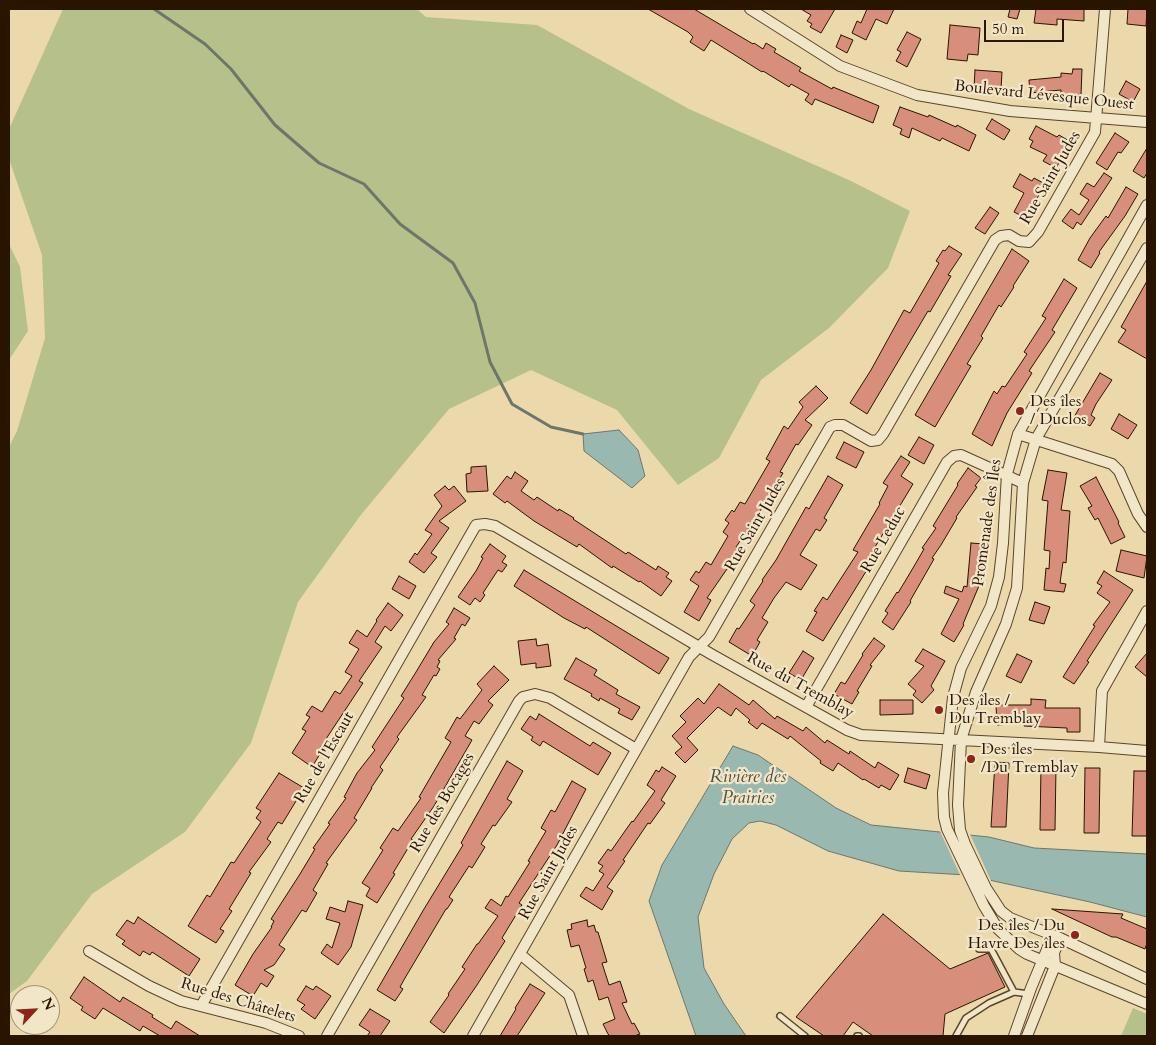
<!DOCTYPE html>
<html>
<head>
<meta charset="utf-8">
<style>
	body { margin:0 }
	#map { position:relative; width:1156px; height:1045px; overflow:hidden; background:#ebd9ac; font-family:Cardo,serif }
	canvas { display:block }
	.frame { position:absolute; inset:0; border:10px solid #291400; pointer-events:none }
	.north { position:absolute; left:10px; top:985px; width:50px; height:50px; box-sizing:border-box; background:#f2e6c9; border:1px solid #a29279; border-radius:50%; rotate:65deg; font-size:14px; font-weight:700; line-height:20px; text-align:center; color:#291400 }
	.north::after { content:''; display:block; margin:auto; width:18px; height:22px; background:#8f2418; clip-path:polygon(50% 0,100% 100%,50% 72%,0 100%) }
	.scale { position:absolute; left:984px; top:20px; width:80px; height:22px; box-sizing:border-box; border:2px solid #291400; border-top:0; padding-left:6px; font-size:15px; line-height:18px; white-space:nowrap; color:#291400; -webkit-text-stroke:4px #f2e6c9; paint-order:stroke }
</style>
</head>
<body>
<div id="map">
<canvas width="1156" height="1045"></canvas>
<div class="frame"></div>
<div class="north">N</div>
<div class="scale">50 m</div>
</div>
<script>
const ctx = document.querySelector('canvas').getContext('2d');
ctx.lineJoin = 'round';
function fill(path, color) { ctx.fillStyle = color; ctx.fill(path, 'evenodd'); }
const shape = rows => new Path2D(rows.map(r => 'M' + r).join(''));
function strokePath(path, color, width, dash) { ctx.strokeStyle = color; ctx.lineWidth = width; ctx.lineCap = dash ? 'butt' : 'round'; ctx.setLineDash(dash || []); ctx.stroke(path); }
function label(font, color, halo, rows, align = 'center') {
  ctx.font = font + ' Cardo,serif'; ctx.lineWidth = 4.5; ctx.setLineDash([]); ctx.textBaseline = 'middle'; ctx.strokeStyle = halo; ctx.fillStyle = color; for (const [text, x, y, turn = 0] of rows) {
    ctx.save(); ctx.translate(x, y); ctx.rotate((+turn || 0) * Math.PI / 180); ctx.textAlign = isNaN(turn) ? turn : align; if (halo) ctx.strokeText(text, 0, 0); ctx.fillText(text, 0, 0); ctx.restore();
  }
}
fill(shape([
	[63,9,417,9,426,17,537,25,689,109,851,181,910,211,888,268,829,328,761,380,719,458,678,485,617,410,531,370,449,409,360,516,298,602,251,743,185,832,92,894,27,981,9,994,9,447,17,431,45,338,42,255,9,159,9,129],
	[9,244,20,267,28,331,9,360],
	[1133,1008,1147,1014,1147,1036,1121,1036]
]), '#b5c08b');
const water = shape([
	[619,430,638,450,645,476,632,488,584,451,583,434,619,430],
	[733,746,758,755,836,808,871,825,989,837,1034,848,1147,854,1147,917,1090,902,966,875,899,871,828,851,776,825,760,821,749,823,732,839,714,874,698,917,704,968,724,1004,746,1036,696,1036,649,901,662,865,733,746]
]);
fill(water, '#99b9b0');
strokePath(water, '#6c776a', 1);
fill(shape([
	[939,829,969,832,992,883,961,877]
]), '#ebd9ac');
strokePath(shape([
	[154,9,205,44,231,69,275,125,319,163,364,184,400,224,453,263,475,303,490,362,512,404,551,427,583,434]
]), '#6c776a', 3);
const building = shape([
	[648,9,694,9,753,44,754,43,763,49,766,43,776,49,774,52,801,68,799,71,832,89,833,87,879,106,873,123,815,99,812,105,805,100,809,94,791,84,789,87,763,71,762,72,711,40,704,51,690,42,693,37,688,32,648,9],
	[801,9,835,9,821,33,810,27,812,24,807,21,811,15,801,9],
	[867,9,894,9,887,24,876,19,866,40,852,33,857,21,861,23,867,9],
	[1010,9,1020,9,1017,19,1008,17,1010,9],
	[1036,9,1084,9,1084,21,1057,19,1057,25,1034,23,1036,9],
	[1128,9,1147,9,1146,26,1127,24,1128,9],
	[950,25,980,28,978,55,968,54,967,61,947,59,950,25],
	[907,32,921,39,907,67,896,61,901,52,897,50,907,32],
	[841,35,853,40,847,53,836,47,841,35],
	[1073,69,1082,69,1081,95,1061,95,1061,90,1030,93,1029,80,1061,77,1061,73,1072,74,1073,69],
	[975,70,1002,72,1001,89,974,88,975,70],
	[1126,81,1140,89,1133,102,1119,94,1126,81],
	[900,107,928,117,929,115,956,127,957,125,976,135,969,151,942,138,940,141,912,128,909,138,900,134,902,129,893,125,900,107],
	[992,119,1010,130,1004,140,986,129,992,119],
	[1036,126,1057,137,1059,135,1071,142,1056,168,1043,161,1047,155,1030,147,1033,141,1029,139,1036,126],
	[1115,133,1129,142,1121,153,1118,152,1107,170,1096,163,1115,133],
	[1147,148,1147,173,1144,178,1133,171,1147,148],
	[1104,173,1112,178,1081,225,1077,222,1073,229,1062,221,1071,209,1079,215,1089,200,1080,194,1087,183,1094,187,1104,173],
	[1020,174,1032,181,1034,178,1045,184,1026,218,1014,212,1024,193,1013,187,1020,174],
	[1126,187,1138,194,1125,216,1099,252,1100,253,1091,268,1078,260,1090,238,1106,216,1108,218,1126,187],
	[990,207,999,213,985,234,975,228,990,207],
	[949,246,962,254,948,275,951,276,930,312,928,311,867,414,850,403,871,370,904,310,910,313,939,263,936,261,943,250,945,251,949,246],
	[1012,249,1029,261,1013,286,1014,287,1001,307,999,305,981,336,983,338,967,364,971,366,935,427,915,415,1012,249],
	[1064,279,1077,288,1052,330,1055,332,1029,371,1032,373,1007,413,992,446,972,434,994,391,997,394,1002,386,1005,387,1027,354,1024,352,1046,318,1042,316,1064,279],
	[1147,281,1147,359,1118,342,1126,330,1121,327,1147,281],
	[1100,373,1112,380,1096,404,1091,415,1095,418,1090,426,1074,417,1100,373],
	[816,386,828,398,805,420,812,425,798,445,796,444,780,472,783,473,766,502,736,547,740,549,728,569,727,569,707,598,711,600,699,621,684,612,699,586,690,580,696,571,699,573,706,562,711,565,728,536,723,532,729,523,725,520,732,510,734,512,740,502,745,504,770,461,766,459,784,426,788,429,803,407,799,402,816,386],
	[1119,414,1137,425,1128,439,1111,429,1119,414],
	[919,437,934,445,924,464,908,455,919,437],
	[844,442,864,452,856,468,836,458,844,442],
	[901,456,910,462,901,476,913,484,866,562,870,565,823,641,806,631,817,612,814,611,823,597,827,600,858,552,853,550,880,504,879,503,888,486,883,483,901,456],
	[486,466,488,491,467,492,466,474,471,473,471,467,486,466],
	[968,468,981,478,975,486,977,487,956,517,957,518,941,545,932,558,934,559,910,601,911,602,893,630,882,622,888,613,885,611,897,592,898,593,913,568,924,549,922,548,936,528,933,526,958,485,957,484,968,468],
	[1048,470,1067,473,1061,510,1070,511,1066,563,1063,562,1060,583,1066,584,1064,592,1044,590,1046,568,1049,569,1050,551,1044,550,1048,501,1042,500,1048,470],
	[515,472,528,481,521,491,534,500,537,497,558,511,559,509,574,518,573,519,626,554,628,552,656,570,658,566,669,573,666,577,672,581,661,596,640,581,639,582,613,566,612,568,579,544,577,547,534,521,507,501,505,503,493,494,507,476,511,479,515,472],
	[828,476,843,485,824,518,827,520,820,531,816,529,800,555,817,565,801,590,786,582,774,598,762,618,768,622,757,640,760,642,752,656,729,642,737,628,739,629,755,605,750,601,763,581,762,580,776,560,806,507,809,509,828,476],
	[1096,477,1119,522,1118,523,1125,537,1111,544,1098,518,1095,520,1088,508,1092,506,1080,486,1096,477],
	[445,486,449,490,454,486,466,501,439,521,449,528,431,553,437,557,424,573,409,562,415,553,417,555,432,534,425,530,442,506,434,495,445,486],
	[971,543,984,544,981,581,963,624,964,625,954,642,941,634,959,599,944,593,946,586,962,592,964,586,967,587,971,543],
	[490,544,506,556,502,562,507,565,502,572,498,570,483,593,485,595,480,602,475,598,470,605,458,597,476,571,483,558,481,557,490,544],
	[1121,550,1147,556,1144,578,1116,571,1121,550],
	[524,570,669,658,659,674,586,627,585,629,564,618,514,586,524,570],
	[1104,571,1133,590,1087,661,1089,662,1074,684,1063,677,1095,626,1093,625,1110,602,1097,593,1102,586,1097,583,1104,571],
	[399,576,416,586,409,599,392,589,399,576],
	[1035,602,1050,607,1044,624,1029,620,1035,602],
	[388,603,403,615,391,631,385,626,375,642,382,647,359,681,363,683,320,748,323,749,312,767,292,753,306,731,302,729,310,717,306,715,312,706,322,712,335,691,340,694,352,676,345,672,359,649,349,643,357,630,367,637,377,621,376,620,388,603],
	[454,608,470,618,465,626,462,624,454,638,456,639,438,660,440,661,437,667,440,669,436,676,434,675,422,695,426,697,397,737,399,739,380,767,383,770,371,788,372,788,354,818,357,820,326,863,328,864,313,890,317,893,306,912,302,910,279,945,285,949,274,965,264,970,274,976,267,987,261,983,253,996,235,985,253,954,272,927,271,927,274,921,271,919,300,874,315,849,313,848,330,824,328,823,346,798,344,797,357,773,375,750,372,747,404,698,401,696,416,672,434,642,449,624,446,622,454,608],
	[874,638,885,646,870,665,872,666,857,691,859,692,852,704,834,694,841,682,845,684,863,655,862,654,874,638],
	[536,639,537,646,548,644,551,666,536,668,536,663,521,665,518,641,536,639],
	[923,649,945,661,931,686,934,690,922,703,913,695,916,691,908,684,924,666,915,661,923,649],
	[803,651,814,658,801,680,789,673,803,651],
	[1147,653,1147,677,1135,667,1147,653],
	[1017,654,1032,661,1021,683,1006,676,1017,654],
	[576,658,597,670,594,675,618,690,616,694,640,707,632,720,618,713,620,709,600,698,599,701,591,696,592,694,564,679,576,658],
	[494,666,509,680,488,701,493,705,479,724,474,721,465,736,472,740,434,806,411,839,413,840,393,873,395,874,377,903,366,896,370,888,362,883,383,850,380,848,393,828,398,831,421,798,419,797,451,742,445,738,457,717,460,719,482,690,477,684,494,666],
	[719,684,749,705,753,700,775,719,777,716,803,731,806,727,825,743,827,740,849,754,850,751,875,768,878,762,899,775,890,790,881,785,879,788,864,779,863,780,838,763,833,771,820,763,821,761,790,736,788,739,762,723,757,729,748,722,750,720,736,708,731,716,718,707,687,738,698,750,685,763,675,753,682,747,672,736,686,722,680,716,698,698,704,704,719,684],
	[1031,699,1046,700,1045,708,1080,708,1080,732,1067,732,1067,728,1024,726,1025,723,997,725,996,705,1031,705,1031,699],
	[880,700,913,700,913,714,880,715,880,700],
	[539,714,590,746,593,742,611,753,598,775,543,741,540,746,531,740,533,737,521,729,530,716,536,720,539,714],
	[507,761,523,771,507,799,512,802,495,826,493,825,481,844,485,847,472,868,469,866,449,897,453,900,447,909,446,909,405,978,400,987,403,989,395,1001,377,990,424,909,463,845,461,843,507,761],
	[995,762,1009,763,1006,827,991,827,995,762],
	[1041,765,1056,766,1055,830,1040,830,1041,765],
	[662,767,676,776,661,800,665,803,650,824,648,823,623,860,625,861,607,887,613,891,602,910,580,896,586,887,593,891,604,874,599,871,603,866,598,863,608,849,611,851,632,821,633,822,655,791,647,785,656,770,659,772,662,767],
	[908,768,930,775,926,789,904,782,908,768],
	[1085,768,1100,768,1099,833,1084,833,1085,768],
	[1134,771,1147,771,1147,836,1132,836,1134,771],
	[279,773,304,788,282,824,278,822,267,839,271,842,249,872,251,873,229,909,232,911,220,929,224,931,216,943,188,926,207,895,210,897,231,862,234,863,261,822,256,818,261,811,256,808,279,773],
	[572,781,586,789,557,845,519,903,522,905,502,938,505,941,477,985,444,1033,430,1022,449,995,448,994,465,969,462,967,477,944,478,944,498,916,485,908,491,899,501,906,506,896,508,897,530,862,528,861,546,831,541,828,551,810,555,812,572,781],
	[348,901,363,905,351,947,338,965,321,953,327,944,332,948,340,923,326,919,330,907,345,912,348,901],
	[1052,909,1123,914,1121,918,1147,929,1147,943,1145,949,1116,937,1112,937,1052,909],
	[883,914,950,969,988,953,1005,987,945,1014,943,1036,873,1036,853,1022,843,1036,824,1036,796,1017,883,914],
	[138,917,200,959,189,976,152,952,150,955,143,951,140,956,122,944,125,941,116,935,127,920,134,924,138,917],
	[587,920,588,927,594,925,596,932,598,932,607,962,602,963,609,985,620,981,627,1002,622,1003,632,1024,634,1023,640,1034,634,1036,610,1036,608,1034,603,1024,615,1019,608,997,599,1000,593,980,588,982,584,969,586,968,579,945,571,947,567,930,572,929,571,924,587,920],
	[84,977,120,1002,123,997,153,1015,152,1017,171,1029,176,1021,200,1036,160,1036,143,1026,140,1031,103,1008,95,1019,81,1010,83,1007,70,998,84,977],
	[530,984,545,993,517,1036,500,1036,516,1009,515,1008,530,984],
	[306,986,313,990,316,986,331,996,315,1019,301,1009,305,1005,297,1000,306,986],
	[370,1009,390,1021,380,1036,367,1036,370,1032,359,1025,370,1009]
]);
fill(building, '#d78f7b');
strokePath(building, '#291400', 1);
const lane = shape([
	[979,949,991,949,1014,992],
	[780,1016,805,1036],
	[857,1036,859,1036],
	[956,1036,966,1018,989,1003,1014,992,1029,994]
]);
const street = shape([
	[750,9,840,66,917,95,1010,111,1147,122],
	[1147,205,1018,434,1007,474,1003,543,999,577,991,606,961,668,953,697,943,793,944,817,947,829,984,906,998,929,1019,949,1027,954,1147,1004],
	[1147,248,1036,439,1023,483,1017,588,1006,624,976,692,961,740,958,805,960,830,965,844,986,888,1001,911,1010,918,1060,938,1147,979],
	[1018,434,1112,464,1119,471,1138,514,1147,527],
	[806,707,947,462,954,456,961,455,1023,483],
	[1099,747,1102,691,1147,611],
	[89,951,149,986,181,1001,266,1023,299,1036],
	[520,954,569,995,583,1036],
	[201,1006,476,525,485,524,495,526,711,654,847,730,861,735,1099,747,1147,751],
	[327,1036,519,701,523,697,535,694,550,698,636,749],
	[473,1036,689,657,709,637,830,427,835,425,843,425,871,441,878,440,883,434,995,240,1001,236,1009,235,1019,241,1029,242,1038,232,1095,132,1105,9],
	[1014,1036,1031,988,1053,935],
	[1027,1036,1055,966,1054,953,1060,938]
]);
strokePath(lane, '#5a452b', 8);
strokePath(street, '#5a452b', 12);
strokePath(lane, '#f2e6c9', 5);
strokePath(street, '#f2e6c9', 10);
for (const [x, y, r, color] of [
	[1020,411,5,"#8f2418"],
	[939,710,5,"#8f2418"],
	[971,759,5,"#8f2418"],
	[1075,935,5,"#8f2418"]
]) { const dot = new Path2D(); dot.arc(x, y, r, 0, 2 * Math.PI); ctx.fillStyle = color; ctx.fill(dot); strokePath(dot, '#f2e6c9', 2); }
label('16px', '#291400', '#f2e6c9', [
	["Boulevard Lévesque Ouest",1044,96,6],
	["Rue Saint Judes",1051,178,-60],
	["Promenade des Îles",988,523,-82],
	["Rue Saint Judes",756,525,-60],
	["Rue Leduc",884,540,-60],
	["Rue du Tremblay",800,686,29],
	["Rue de l'Escaut",325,758,-60],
	["Rue des Bocages",443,803,-60],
	["Rue Saint Judes",549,873,-61],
	["Rue des Châtelets",238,1001,17]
]);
label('16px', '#291400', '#f2e6c9', [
	["Des îles",1030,402],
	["/ Duclos",1030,420],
	["Des îles /",949,701],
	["Du Tremblay",949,719],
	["Des îles",981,750],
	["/Du Tremblay",981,768],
	["Des îles / Du",1065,926,"right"],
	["Havre Des îles",1065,944,"right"]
], 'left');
label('italic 18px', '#504e3e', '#f2e6c9', [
	["Rivière des",748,778],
	["Prairies",748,799]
]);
</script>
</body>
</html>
